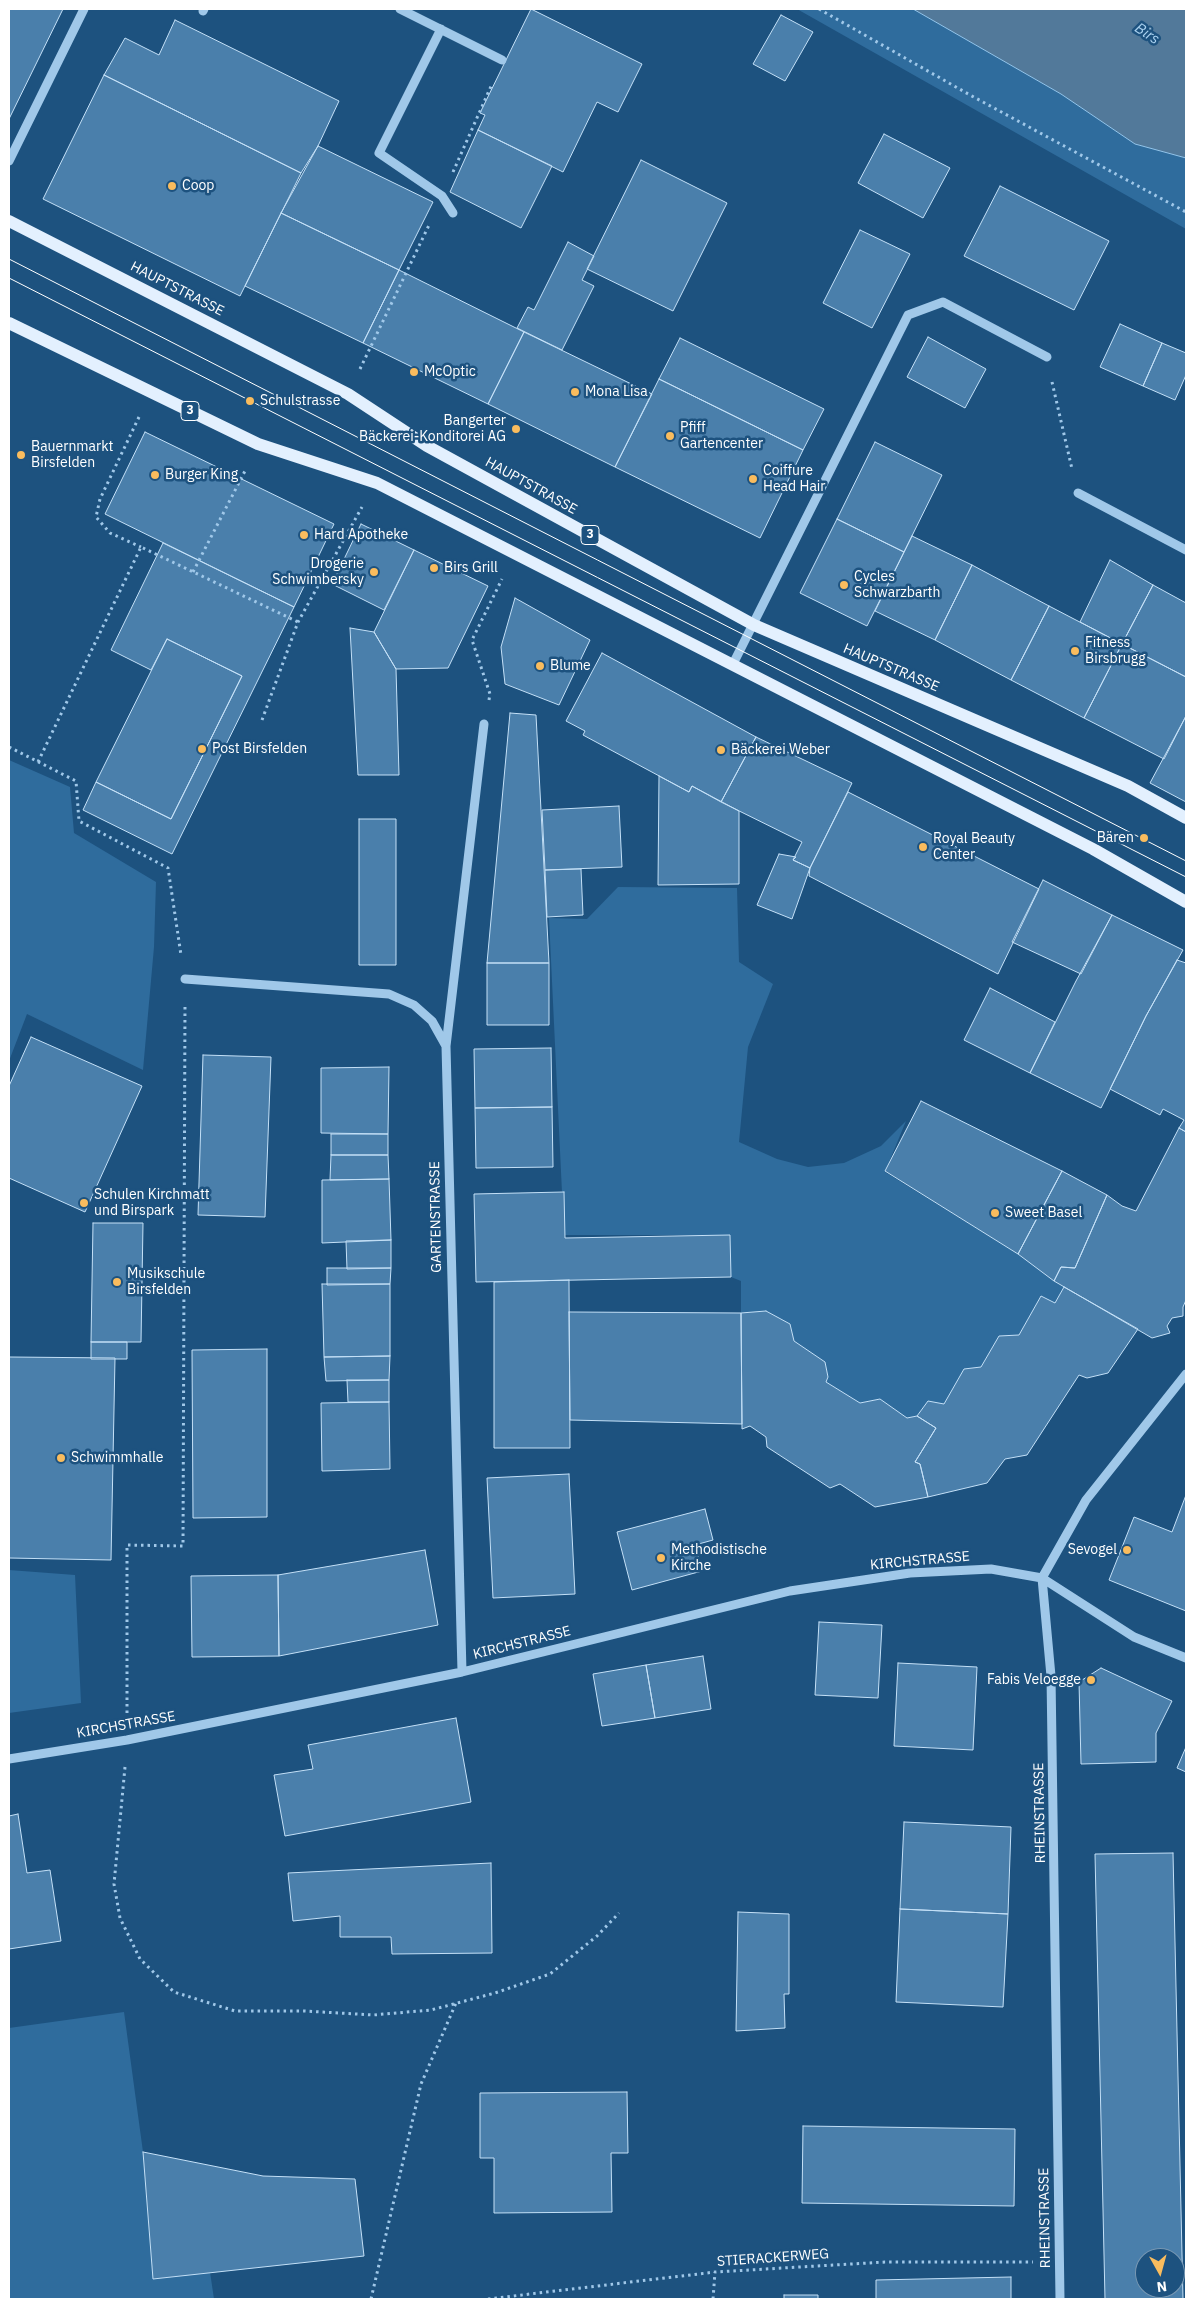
<!DOCTYPE html>
<html>
<head>
<meta charset="utf-8">
<style>
	body { margin:0 }
	#map { position:relative; width:1195px; height:2308px; overflow:hidden; background:#1d527f; font-family:"IBM Plex Sans",sans-serif }
	canvas { display:block }
	.frame { position:absolute; inset:0; border:10px solid #fff; pointer-events:none }
	.north { position:absolute; left:1135px; top:2248px; width:50px; height:50px; box-sizing:border-box; background:#1d527f; border:1px solid #7797b2; border-radius:50%; rotate:173deg; font-size:14px; font-weight:700; line-height:20px; text-align:center; color:#fff }
	.north::after { content:''; display:block; margin:auto; width:18px; height:22px; background:#f9bc5e; clip-path:polygon(50% 0,100% 100%,50% 72%,0 100%) }
</style>
</head>
<body>
<div id="map">
<canvas width="1195" height="2308"></canvas>
<div class="frame"></div>
<div class="north">N</div>
</div>
<script>
const ctx = document.querySelector('canvas').getContext('2d');
ctx.lineJoin = 'round';
function fill(path, color) { ctx.fillStyle = color; ctx.fill(path, 'evenodd'); }
const shape = rows => new Path2D(rows.map(r => 'M' + r).join(''));
function strokePath(path, color, width, dash) { ctx.strokeStyle = color; ctx.lineWidth = width; ctx.lineCap = dash ? 'butt' : 'round'; ctx.setLineDash(dash || []); ctx.stroke(path); }
function label(font, color, halo, rows, align = 'center') {
  ctx.font = font + ' "IBM Plex Sans",sans-serif'; ctx.lineWidth = 5; ctx.setLineDash([]); ctx.textBaseline = 'middle'; ctx.strokeStyle = halo; ctx.fillStyle = color; for (const [text, x, y, turn = 0] of rows) {
    ctx.save(); ctx.translate(x, y); ctx.rotate((+turn || 0) * Math.PI / 180); ctx.textAlign = isNaN(turn) ? turn : align; if (halo) ctx.strokeText(text, 0, 0); ctx.fillText(text, 0, 0); ctx.restore();
  }
}
fill(shape([
	[797,9,913,9,1061,94,1135,144,1186,158,1186,229],
	[9,760,70,787,74,833,156,882,154,947,143,1070,27,1014,9,1061],
	[618,887,737,888,739,962,773,984,748,1047,739,1142,777,1159,808,1167,844,1163,881,1146,906,1121,885,1172,1018,1254,1064,1287,1055,1303,1041,1296,1019,1335,999,1336,981,1367,964,1370,944,1404,928,1401,917,1416,907,1418,880,1399,860,1403,826,1382,828,1377,794,1341,790,1324,766,1311,741,1313,741,1281,731,1277,730,1235,564,1235,549,918,587,919],
	[9,1570,75,1575,81,1703,9,1713],
	[124,2012,143,2152,153,2279,210,2272,214,2299,9,2299,9,2028]
]), '#2f6c9d');
const water = shape([
	[913,9,1186,9,1186,158,1135,144,1061,94,913,9]
]);
fill(water, '#52799a');
strokePath(water, '#93c5eb', 1);
const building = shape([
	[9,9,63,9,9,119,9,9],
	[531,9,642,64,618,112,597,102,563,172,478,130,485,115,480,113,531,9],
	[781,15,813,32,785,81,753,64,781,15],
	[175,20,339,101,318,146,301,173,104,75,125,38,159,55,175,20],
	[104,75,301,173,240,296,43,199,104,75],
	[478,130,552,166,521,228,450,192,478,130],
	[884,134,950,168,923,218,858,183,884,134],
	[318,146,433,202,399,270,281,213,318,146],
	[641,160,727,203,673,311,587,269,641,160],
	[1000,186,1109,241,1074,310,964,256,1000,186],
	[281,213,399,270,363,343,245,286,281,213],
	[860,230,910,254,872,328,823,303,860,230],
	[568,242,594,256,582,280,594,286,562,350,517,328,528,307,534,310,568,242],
	[399,270,524,332,488,404,363,343,399,270],
	[1120,324,1162,343,1143,386,1100,367,1120,324],
	[524,332,652,394,615,467,488,404,524,332],
	[928,337,986,369,965,408,907,377,928,337],
	[680,338,824,409,803,450,659,379,680,338],
	[1162,343,1186,353,1186,375,1175,400,1143,386,1162,343],
	[659,379,803,450,760,538,615,467,659,379],
	[145,432,334,524,294,607,105,514,145,432],
	[875,442,942,475,904,552,837,519,875,442],
	[837,519,904,552,867,626,800,593,837,519],
	[361,524,414,550,384,610,332,584,361,524],
	[912,536,972,565,935,640,875,611,912,536],
	[163,543,294,607,172,854,83,810,96,782,171,819,242,676,167,639,151,670,111,650,163,543],
	[414,550,488,586,448,668,396,669,374,632,414,550],
	[1110,560,1153,585,1122,644,1080,622,1110,560],
	[972,565,1049,606,1011,680,935,640,972,565],
	[1153,585,1186,603,1186,677,1122,644,1153,585],
	[515,598,590,640,559,705,505,684,501,647,515,598],
	[1049,606,1122,644,1084,718,1011,680,1049,606],
	[350,628,374,632,396,669,399,775,358,775,350,628],
	[167,639,242,676,171,819,96,782,167,639],
	[1122,644,1186,677,1186,716,1164,759,1084,718,1122,644],
	[602,653,756,737,721,802,692,786,689,792,583,735,585,731,566,721,602,653],
	[510,713,536,715,549,963,487,963,510,713],
	[1186,716,1186,802,1150,783,1186,716],
	[756,737,852,783,810,868,793,860,802,842,721,802,756,737],
	[659,776,689,792,692,786,739,811,739,884,658,885,659,776],
	[848,792,1039,889,998,974,809,876,810,868,848,792],
	[619,806,622,867,545,870,542,810,619,806],
	[359,819,396,819,396,965,359,965,359,819],
	[779,854,796,857,793,860,810,868,792,919,757,905,779,854],
	[581,869,583,915,547,917,545,870,581,869],
	[1043,880,1112,915,1081,974,1012,942,1043,880],
	[1112,915,1183,950,1146,1016,1101,1108,1030,1073,1076,981,1112,915],
	[1177,960,1186,963,1186,1132,1179,1128,1184,1120,1163,1109,1160,1115,1110,1089,1146,1016,1177,960],
	[487,963,549,963,549,1025,487,1025,487,963],
	[990,988,1055,1022,1030,1073,964,1040,990,988],
	[31,1037,142,1086,85,1212,9,1178,9,1086,31,1037],
	[551,1048,552,1107,475,1108,474,1049,551,1048],
	[203,1055,271,1057,265,1217,198,1215,203,1055],
	[389,1067,388,1134,321,1133,321,1068,389,1067],
	[921,1101,1062,1171,1018,1254,885,1171,921,1101],
	[552,1107,553,1167,476,1168,475,1108,552,1107],
	[1179,1128,1186,1132,1186,1300,1183,1307,1183,1316,1172,1318,1167,1326,1170,1333,1152,1338,1054,1281,1061,1267,1075,1268,1107,1195,1122,1206,1136,1211,1179,1128],
	[331,1134,388,1134,388,1155,331,1155,331,1134],
	[331,1155,388,1155,389,1179,330,1180,331,1155],
	[1062,1171,1107,1195,1075,1268,1061,1267,1054,1281,1018,1254,1062,1171],
	[389,1179,391,1240,322,1243,322,1180,389,1179],
	[564,1192,565,1238,730,1235,731,1277,476,1282,474,1194,564,1192],
	[93,1223,143,1223,141,1342,91,1342,93,1223],
	[391,1240,391,1268,347,1269,346,1241,391,1240],
	[327,1268,391,1268,390,1284,327,1285,327,1268],
	[569,1280,570,1448,494,1448,494,1282,569,1280],
	[322,1284,390,1284,390,1356,324,1357,322,1284],
	[1064,1287,1138,1329,1108,1373,1087,1378,1079,1375,1027,1455,1005,1459,987,1483,928,1497,920,1464,915,1462,936,1428,917,1416,928,1401,944,1404,964,1369,981,1367,999,1336,1019,1335,1041,1296,1055,1303,1064,1287],
	[766,1311,790,1324,794,1341,825,1362,828,1377,826,1382,860,1403,880,1399,907,1418,917,1416,936,1428,915,1462,920,1464,928,1497,875,1507,840,1484,830,1488,767,1447,766,1437,750,1426,742,1429,741,1313,766,1311],
	[569,1312,741,1313,742,1424,570,1420,569,1312],
	[91,1342,127,1342,127,1359,91,1359,91,1342],
	[267,1349,267,1517,193,1518,192,1350,267,1349],
	[390,1356,389,1380,326,1381,324,1357,390,1356],
	[9,1357,115,1358,111,1560,9,1558,9,1357],
	[347,1380,389,1380,389,1402,348,1402,347,1380],
	[389,1402,390,1469,322,1471,321,1403,389,1402],
	[569,1474,575,1594,493,1598,487,1478,569,1474],
	[1186,1495,1186,1611,1109,1580,1134,1517,1172,1532,1186,1495],
	[705,1509,713,1540,695,1545,702,1571,632,1590,617,1532,705,1509],
	[425,1550,438,1625,279,1656,278,1575,425,1550],
	[278,1575,279,1656,192,1657,191,1576,278,1575],
	[819,1622,882,1625,878,1698,815,1695,819,1622],
	[703,1656,711,1709,655,1718,646,1665,703,1656],
	[898,1663,977,1667,973,1750,894,1746,898,1663],
	[646,1665,655,1718,602,1726,593,1674,646,1665],
	[1101,1668,1172,1701,1156,1733,1156,1762,1081,1764,1079,1682,1101,1668],
	[456,1718,471,1802,285,1836,274,1775,313,1769,308,1745,456,1718],
	[1186,1747,1186,1772,1177,1768,1186,1747],
	[18,1814,27,1873,50,1870,61,1941,9,1949,9,1816,18,1814],
	[904,1822,1011,1827,1008,1914,900,1909,904,1822],
	[1173,1853,1183,2299,1105,2299,1095,1854,1173,1853],
	[1145,2258,1175,2258,1175,2288,1145,2288,1145,2258],
	[491,1863,492,1953,392,1954,391,1937,340,1937,340,1916,293,1921,288,1873,491,1863],
	[900,1909,1008,1914,1003,2007,896,2002,900,1909],
	[738,1912,789,1914,789,1994,784,1994,785,2028,736,2031,738,1912],
	[627,2092,628,2153,611,2153,612,2212,494,2213,494,2158,480,2158,480,2093,627,2092],
	[803,2126,1015,2129,1014,2206,802,2203,803,2126],
	[143,2152,263,2176,355,2179,364,2256,153,2279,143,2152],
	[1011,2277,1011,2299,876,2299,876,2280,1011,2277],
	[784,2295,818,2295,818,2299,784,2299,784,2295]
]);
fill(building, '#4a7fab');
strokePath(building, '#c4e0f7', 1);
strokePath(shape([
	[819,9,970,95,1186,212],
	[453,172,492,84],
	[360,369,430,223],
	[1052,382,1072,469],
	[139,417,100,499,96,517,110,533,141,547],
	[193,572,246,469],
	[489,700,490,694,472,640,502,579],
	[262,720,298,622,362,507],
	[9,747,76,781,79,821,168,868,181,955],
	[38,762,141,547,298,622],
	[127,1713,127,1545,183,1546,185,1003],
	[125,1767,114,1884,120,1918,140,1959,174,1992,235,2011,305,2011,373,2015,431,2010,495,1993,550,1974,597,1936,619,1913],
	[371,2299,421,2084,456,2003],
	[488,2299,715,2272,885,2262,1033,2262],
	[713,2299,715,2272]
]), '#a0c8e9', 3, [2.5, 4]);
strokePath(shape([
	[400,9,502,60],
	[203,11,204,9],
	[441,29,379,153,442,196,453,213],
	[9,161,84,9],
	[1078,493,1186,550],
	[733,664,908,315,943,302,1047,357],
	[185,979,389,994,414,1005,432,1021,446,1046,462,1672],
	[446,1046,484,724],
	[9,1759,127,1740,462,1672,790,1591,910,1573,991,1569,1042,1578,1134,1637,1186,1658],
	[1060,2299,1051,1676,1042,1578,1086,1500,1186,1374]
]), '#a0c8e9', 9);
strokePath(shape([
	[9,221,348,394,427,446,754,625,1128,786,1186,818],
	[9,323,258,444,377,483,1093,849,1186,902]
]), '#e3f0fe', 12);
strokePath(shape([
	[9,259,1186,861],
	[9,278,1186,877]
]), '#fff', 1);
for (const [x, y, r, color] of [
	[172,186,5,"#f9bc5e"],
	[414,372,5,"#f9bc5e"],
	[575,392,5,"#f9bc5e"],
	[250,401,5,"#f9bc5e"],
	[516,429,5,"#f9bc5e"],
	[670,436,5,"#f9bc5e"],
	[21,455,5,"#f9bc5e"],
	[155,475,5,"#f9bc5e"],
	[753,479,5,"#f9bc5e"],
	[304,535,5,"#f9bc5e"],
	[434,568,5,"#f9bc5e"],
	[374,572,5,"#f9bc5e"],
	[844,585,5,"#f9bc5e"],
	[1075,651,5,"#f9bc5e"],
	[540,666,5,"#f9bc5e"],
	[202,749,5,"#f9bc5e"],
	[721,750,5,"#f9bc5e"],
	[1144,838,5,"#f9bc5e"],
	[923,847,5,"#f9bc5e"],
	[84,1203,5,"#f9bc5e"],
	[995,1213,5,"#f9bc5e"],
	[117,1282,5,"#f9bc5e"],
	[61,1458,5,"#f9bc5e"],
	[1127,1550,5,"#f9bc5e"],
	[661,1558,5,"#f9bc5e"],
	[1091,1680,5,"#f9bc5e"]
]) { const dot = new Path2D(); dot.arc(x, y, r, 0, 2 * Math.PI); ctx.fillStyle = color; ctx.fill(dot); strokePath(dot, '#1d527f', 2); }
for (const [x, y, w] of [
	[190,411,18],
	[590,535,18]
]) { const box = new Path2D(); box.roundRect(x - w / 2, y - 9.5, w, 19, 4); ctx.fillStyle = '#1d527f'; ctx.fill(box); strokePath(box, '#fff', 1); }
label('bold 12px', '#fff', null, [
	["3",190,411],
	["3",590,535]
]);
label('14px', '#fff', '#1d527f', [
	["Coop",182,186],
	["McOptic",424,372],
	["Mona Lisa",585,392],
	["Schulstrasse",260,401],
	["Bangerter",506,421,"right"],
	["Bäckerei-Konditorei AG",506,437,"right"],
	["Pfiff",680,428],
	["Gartencenter",680,444],
	["Bauernmarkt",31,447],
	["Birsfelden",31,463],
	["Coiffure",763,471],
	["Head Hair",763,487],
	["Burger King",165,475],
	["Hard Apotheke",314,535],
	["Drogerie",364,564,"right"],
	["Schwimbersky",364,580,"right"],
	["Birs Grill",444,568],
	["Cycles",854,577],
	["Schwarzbarth",854,593],
	["Fitness",1085,643],
	["Birsbrugg",1085,659],
	["Blume",550,666],
	["Post Birsfelden",212,749],
	["Bäckerei Weber",731,750],
	["Bären",1134,838,"right"],
	["Royal Beauty",933,839],
	["Center",933,855],
	["Schulen Kirchmatt",94,1195],
	["und Birspark",94,1211],
	["Sweet Basel",1005,1213],
	["Musikschule",127,1274],
	["Birsfelden",127,1290],
	["Schwimmhalle",71,1458],
	["Methodistische",671,1550],
	["Kirche",671,1566],
	["Sevogel",1117,1550,"right"],
	["Fabis Veloegge",1081,1680,"right"]
], 'left');
label('14px', '#fff', '#1d527f', [
	["HAUPTSTRASSE",177,289,27],
	["HAUPTSTRASSE",531,486,29],
	["HAUPTSTRASSE",891,668,23],
	["GARTENSTRASSE",436,1217,-91],
	["KIRCHSTRASSE",920,1561,-5],
	["KIRCHSTRASSE",522,1643,-14],
	["KIRCHSTRASSE",126,1725,-10],
	["RHEINSTRASSE",1040,1813,-91],
	["RHEINSTRASSE",1045,2218,-91],
	["STIERACKERWEG",773,2258,-4]
]);
label('italic 15px', '#abd2f0', '#1d527f', [
	["Birs",1147,34,33]
]);
</script>
</body>
</html>
